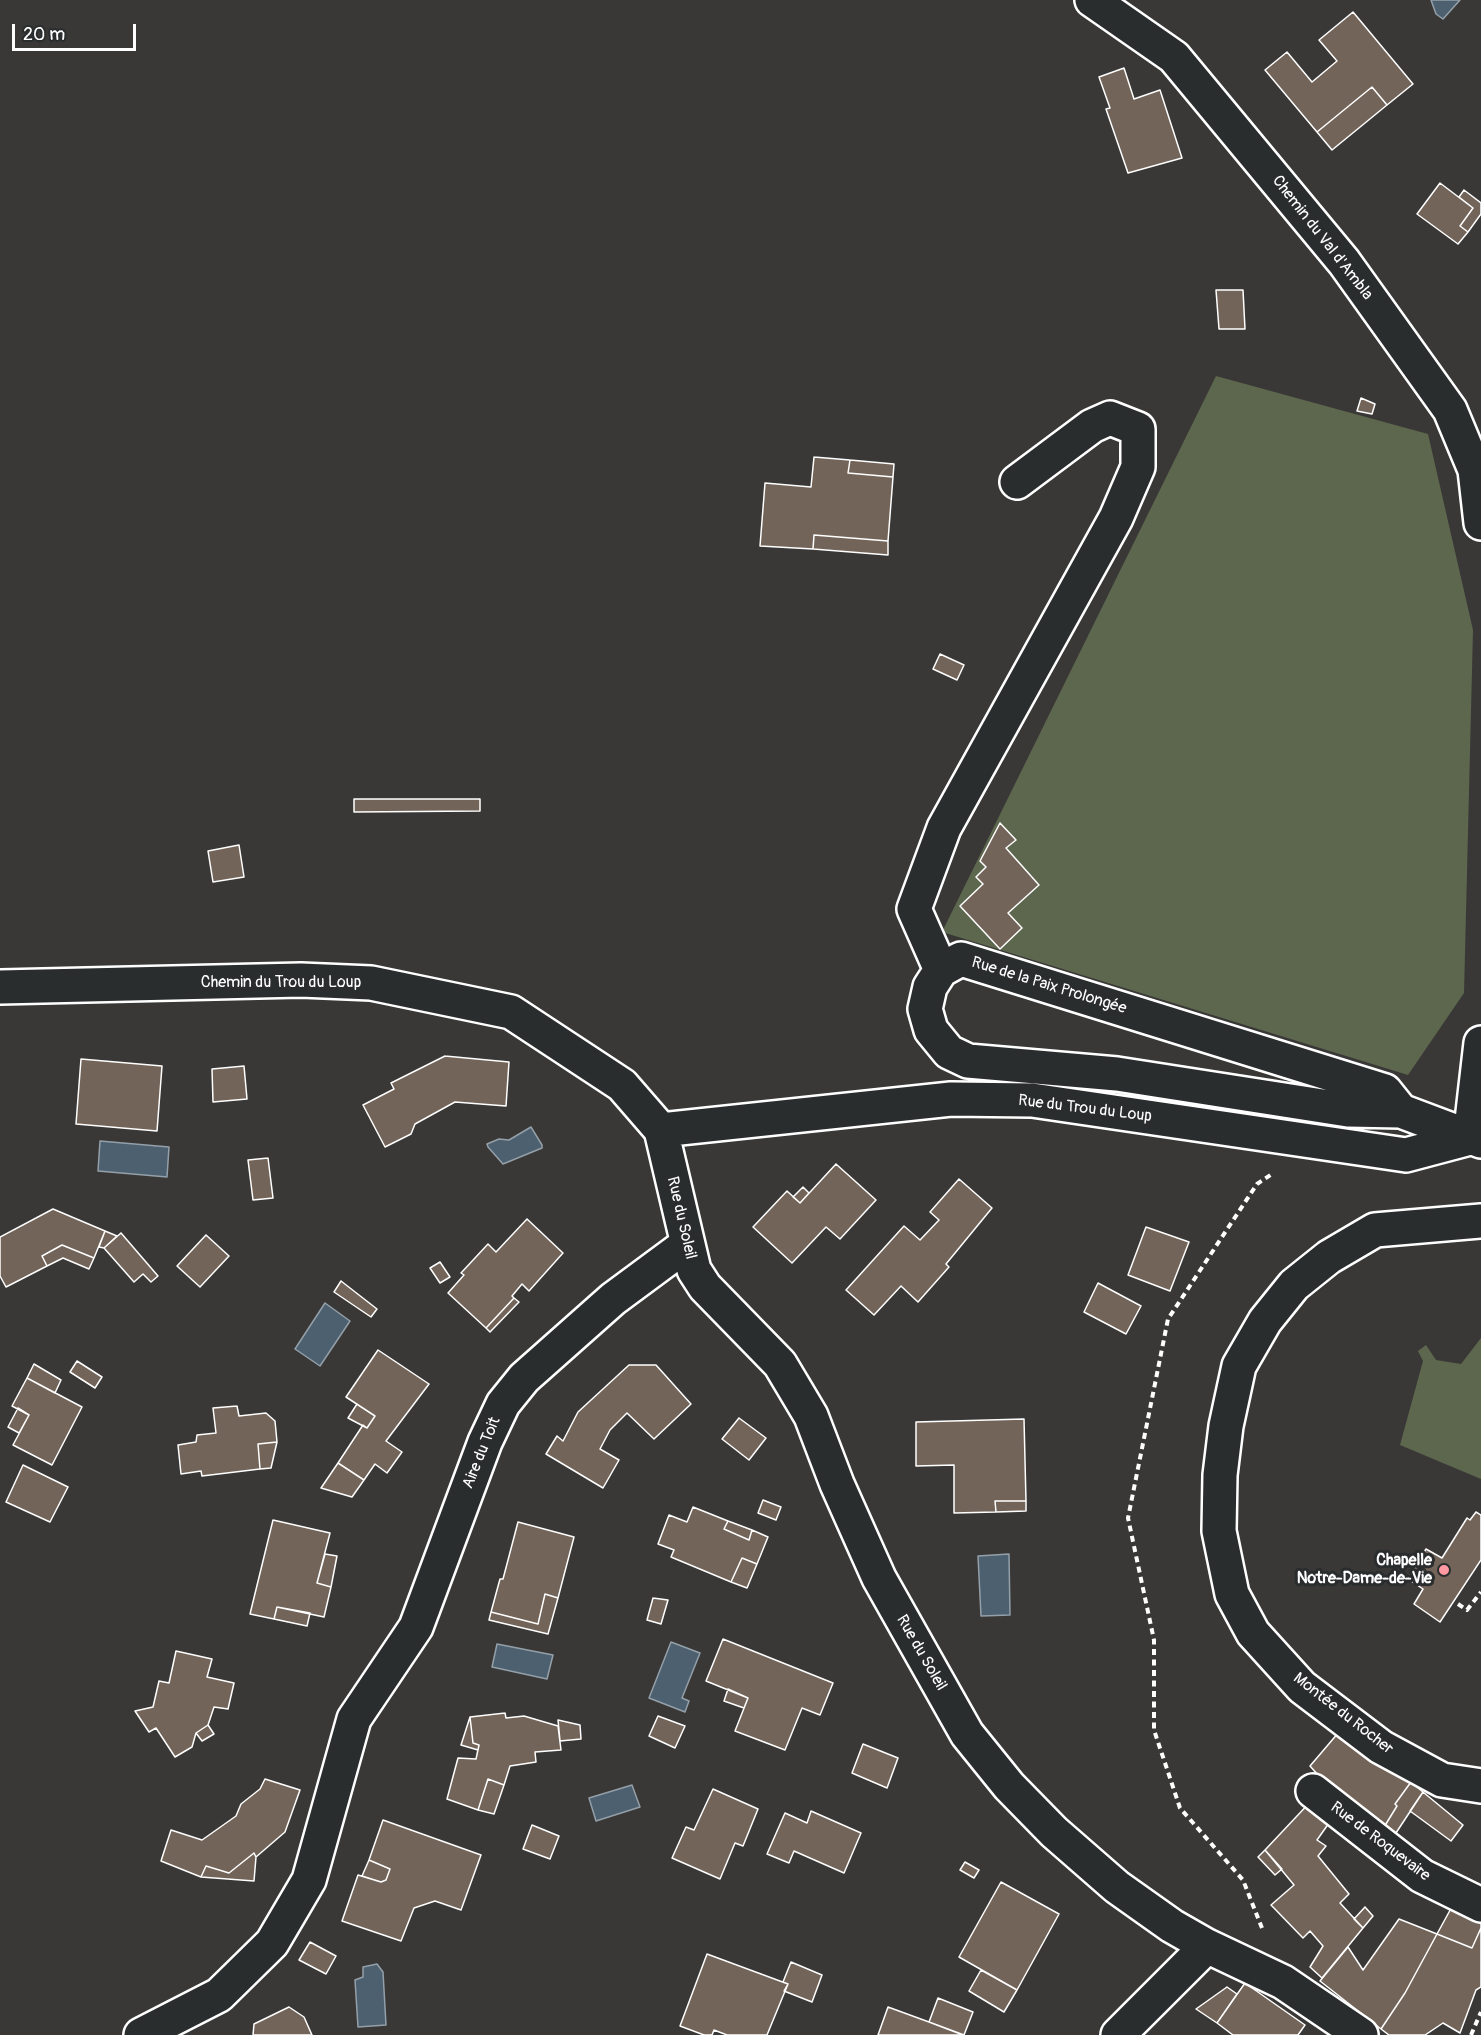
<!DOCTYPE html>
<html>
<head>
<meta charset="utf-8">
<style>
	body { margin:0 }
	#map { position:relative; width:1481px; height:2035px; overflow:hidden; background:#393837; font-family:Pangolin,sans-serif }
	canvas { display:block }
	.scale { position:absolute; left:12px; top:24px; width:124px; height:27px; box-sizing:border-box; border:3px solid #fff; border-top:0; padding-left:8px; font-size:18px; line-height:21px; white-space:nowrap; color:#fff; -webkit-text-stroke:4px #2a2d2e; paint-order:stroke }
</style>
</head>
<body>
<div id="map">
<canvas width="1481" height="2035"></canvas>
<div class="scale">20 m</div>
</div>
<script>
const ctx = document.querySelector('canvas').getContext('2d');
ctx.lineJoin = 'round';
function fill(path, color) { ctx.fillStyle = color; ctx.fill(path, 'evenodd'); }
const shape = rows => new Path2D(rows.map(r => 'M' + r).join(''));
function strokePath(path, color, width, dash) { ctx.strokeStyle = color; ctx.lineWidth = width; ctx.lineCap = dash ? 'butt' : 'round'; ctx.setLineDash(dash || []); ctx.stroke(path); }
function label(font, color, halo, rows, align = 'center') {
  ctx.font = font + ' Pangolin,sans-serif'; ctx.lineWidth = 6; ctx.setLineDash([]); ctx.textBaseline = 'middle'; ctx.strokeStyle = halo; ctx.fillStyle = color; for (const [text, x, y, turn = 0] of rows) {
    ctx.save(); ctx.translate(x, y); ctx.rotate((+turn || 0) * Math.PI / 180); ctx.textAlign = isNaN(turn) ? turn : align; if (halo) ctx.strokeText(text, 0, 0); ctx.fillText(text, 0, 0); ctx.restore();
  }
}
fill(shape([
	[1216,376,1428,434,1473,630,1464,993,1408,1075,942,932],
	[1481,1338,1481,1479,1400,1445,1423,1361,1418,1351,1426,1345,1436,1360,1461,1364]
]), '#5d674e');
const water = shape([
	[1431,0,1460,0,1443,19,1436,14,1431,0],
	[531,1127,542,1145,542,1148,503,1164,488,1147,487,1144,499,1139,509,1140,531,1127],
	[100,1141,169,1147,167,1177,98,1171,100,1141],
	[325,1303,350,1321,320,1366,295,1349,325,1303],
	[1009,1554,1010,1615,981,1616,978,1556,1009,1554],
	[671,1642,700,1653,682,1698,689,1701,685,1712,649,1698,671,1642],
	[497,1644,553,1655,547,1679,492,1667,497,1644],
	[632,1785,640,1807,596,1821,589,1798,632,1785],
	[377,1964,383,1972,386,2025,358,2027,355,1980,363,1977,363,1967,377,1964]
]);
fill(water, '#4d606f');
strokePath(water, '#94a0a9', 1.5);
const building = shape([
	[1353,12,1413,84,1387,105,1372,87,1317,132,1265,70,1287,52,1312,82,1337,61,1319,40,1353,12],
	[1124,68,1134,99,1160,90,1182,158,1128,173,1106,109,1110,108,1099,77,1124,68],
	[1372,87,1387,105,1332,150,1317,132,1372,87],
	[1440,183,1473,208,1460,226,1468,232,1458,244,1417,214,1440,183],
	[1464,190,1481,203,1481,214,1468,232,1460,226,1473,208,1459,197,1464,190],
	[1216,290,1243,290,1245,329,1219,329,1216,290],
	[1361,398,1375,404,1372,414,1357,411,1361,398],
	[814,457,850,460,848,473,893,477,888,541,814,535,813,549,760,546,765,483,811,487,814,457],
	[850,460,894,464,893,477,848,473,850,460],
	[814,535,888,541,888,555,813,549,814,535],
	[940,654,964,665,957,680,933,669,940,654],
	[354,799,480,799,480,811,354,812,354,799],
	[1000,823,1016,840,1006,848,1039,885,1008,913,1022,928,1000,949,960,906,983,884,976,877,986,867,980,861,1000,823],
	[239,845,244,877,213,882,208,851,239,845],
	[445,1056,509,1062,506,1106,455,1102,415,1124,411,1134,385,1147,363,1105,394,1089,391,1083,445,1056],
	[81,1059,162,1066,157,1131,76,1124,81,1059],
	[244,1066,247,1099,213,1102,212,1069,244,1066],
	[268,1158,273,1198,253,1200,248,1160,268,1158],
	[836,1164,876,1200,840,1239,826,1227,792,1263,753,1227,787,1191,800,1203,836,1164],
	[959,1179,992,1208,946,1264,949,1267,918,1302,901,1286,874,1315,846,1290,904,1226,920,1240,939,1220,930,1212,959,1179],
	[803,1187,809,1193,800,1203,793,1197,803,1187],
	[53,1209,105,1231,94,1258,62,1245,42,1256,47,1266,6,1287,0,1276,0,1237,53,1209],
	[527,1219,563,1253,529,1291,522,1284,512,1296,514,1298,486,1328,448,1293,464,1275,461,1273,488,1244,496,1252,527,1219],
	[1146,1227,1189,1242,1170,1291,1128,1275,1146,1227],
	[105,1231,117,1236,104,1248,99,1247,105,1231],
	[121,1233,158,1276,151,1282,143,1274,134,1282,104,1248,121,1233],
	[206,1235,229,1256,200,1287,177,1266,206,1235],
	[62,1245,94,1258,89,1269,63,1258,47,1266,42,1256,62,1245],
	[440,1262,450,1277,440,1283,430,1268,440,1262],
	[341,1281,377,1309,371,1317,334,1292,341,1281],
	[1098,1283,1141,1306,1126,1334,1084,1312,1098,1283],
	[514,1298,519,1302,490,1332,486,1328,514,1298],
	[378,1350,429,1384,386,1441,402,1452,387,1473,375,1464,364,1480,338,1463,363,1425,367,1428,375,1416,346,1397,378,1350],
	[77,1361,102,1377,95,1388,70,1372,77,1361],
	[34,1364,61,1380,55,1393,27,1378,34,1364],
	[629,1365,656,1365,691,1404,654,1439,627,1413,610,1430,600,1449,619,1460,603,1488,546,1454,557,1436,563,1441,578,1412,629,1365],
	[27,1378,82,1407,52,1465,13,1445,29,1415,12,1406,27,1378],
	[357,1404,375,1416,367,1428,348,1418,357,1404],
	[237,1406,239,1416,266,1413,275,1421,277,1442,258,1444,260,1469,202,1476,201,1471,181,1474,178,1445,196,1442,197,1435,216,1433,213,1408,237,1406],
	[18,1408,29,1415,19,1433,8,1427,18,1408],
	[739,1418,766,1438,749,1460,722,1439,739,1418],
	[1024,1419,1026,1501,995,1501,996,1512,954,1513,954,1465,916,1466,916,1422,1024,1419],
	[277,1442,271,1468,260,1469,258,1444,277,1442],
	[338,1463,364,1480,352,1497,321,1488,338,1463],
	[23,1465,68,1487,50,1522,6,1502,23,1465],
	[763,1500,781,1507,776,1520,758,1513,763,1500],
	[995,1501,1026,1501,1026,1511,996,1512,995,1501],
	[693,1507,728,1521,724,1529,749,1540,752,1530,768,1537,757,1564,742,1558,731,1582,671,1557,674,1550,658,1544,669,1515,687,1522,693,1507],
	[1476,1512,1481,1515,1481,1560,1440,1622,1414,1604,1423,1589,1408,1579,1426,1549,1442,1558,1467,1518,1470,1520,1476,1512],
	[273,1520,330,1533,317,1583,331,1587,324,1617,277,1607,274,1619,250,1614,273,1520],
	[728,1521,752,1530,749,1540,724,1529,728,1521],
	[518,1522,574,1537,558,1598,545,1594,538,1624,491,1612,500,1579,503,1579,518,1522],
	[325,1554,337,1556,331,1587,317,1583,325,1554],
	[742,1558,757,1564,747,1588,731,1582,742,1558],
	[545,1594,558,1598,548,1634,489,1620,491,1612,538,1624,545,1594],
	[653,1598,668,1600,661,1624,647,1620,653,1598],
	[277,1607,310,1613,307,1626,274,1619,277,1607],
	[723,1639,833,1683,820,1715,802,1708,785,1750,735,1731,748,1698,706,1681,723,1639],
	[176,1651,212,1659,207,1677,234,1683,228,1709,214,1707,208,1725,196,1733,192,1747,175,1757,156,1728,149,1732,135,1711,153,1707,159,1681,169,1683,176,1651],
	[728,1689,748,1698,744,1708,724,1701,728,1689],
	[505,1713,506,1718,524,1716,558,1726,561,1750,535,1752,536,1762,510,1766,504,1785,488,1779,478,1810,447,1799,458,1758,476,1759,479,1745,473,1743,470,1717,505,1713],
	[658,1716,685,1726,675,1748,649,1736,658,1716],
	[470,1717,473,1743,479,1745,478,1750,461,1745,470,1717],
	[558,1720,580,1725,581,1739,560,1741,558,1720],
	[208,1725,214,1734,202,1741,196,1733,208,1725],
	[1339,1732,1411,1782,1395,1804,1397,1806,1381,1832,1353,1814,1310,1766,1339,1732],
	[863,1744,898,1758,887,1788,852,1773,863,1744],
	[265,1779,300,1790,285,1832,256,1857,254,1853,229,1873,206,1866,201,1877,161,1861,171,1830,202,1840,236,1816,241,1804,260,1789,265,1779],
	[488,1779,504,1785,494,1814,478,1810,488,1779],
	[1411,1782,1423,1792,1392,1839,1381,1832,1397,1806,1395,1804,1411,1782],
	[713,1789,758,1809,743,1846,735,1843,720,1879,672,1858,686,1827,694,1830,713,1789],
	[1423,1792,1463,1825,1451,1841,1410,1811,1423,1792],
	[1313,1799,1334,1816,1317,1840,1326,1846,1318,1856,1349,1894,1340,1903,1363,1928,1322,1978,1310,1967,1323,1946,1310,1931,1303,1938,1271,1905,1294,1885,1265,1850,1313,1799],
	[811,1811,861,1833,844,1873,794,1851,789,1863,767,1854,785,1813,807,1823,811,1811],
	[383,1820,481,1855,461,1910,435,1901,414,1908,401,1941,342,1921,358,1875,381,1882,386,1880,390,1869,369,1860,383,1820],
	[532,1825,559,1836,550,1859,523,1849,532,1825],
	[1265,1850,1282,1869,1275,1875,1258,1857,1265,1850],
	[254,1853,256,1857,254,1881,201,1877,206,1866,229,1873,254,1853],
	[369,1860,390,1869,386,1880,381,1882,362,1876,369,1860],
	[965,1862,979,1870,974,1878,960,1870,965,1862],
	[1001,1882,1059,1914,1017,1990,959,1957,1001,1882],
	[1454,1903,1481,1912,1481,1928,1472,1948,1437,1934,1454,1903],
	[1365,1907,1373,1916,1363,1928,1354,1919,1365,1907],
	[1399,1919,1437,1934,1405,1993,1381,2029,1320,1981,1348,1947,1363,1970,1399,1919],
	[1481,1928,1481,1987,1476,1990,1460,2033,1443,2023,1425,2035,1389,2035,1381,2029,1405,1993,1437,1934,1472,1948,1481,1928],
	[310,1942,336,1956,326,1974,299,1960,310,1942],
	[707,1954,788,1984,767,2035,727,2035,714,2030,712,2035,704,2035,680,2026,707,1954],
	[791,1962,822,1975,812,2002,784,1991,788,1984,783,1982,791,1962],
	[981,1970,1017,1990,1004,2012,969,1991,981,1970],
	[1245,1983,1305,2025,1298,2035,1233,2035,1217,2023,1245,1983],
	[1227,1987,1237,1994,1217,2023,1196,2009,1227,1987],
	[938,1998,973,2012,964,2035,929,2022,938,1998],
	[289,2007,304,2017,312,2035,253,2035,254,2024,289,2007],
	[888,2007,929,2022,963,2035,878,2035,888,2007]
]);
fill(building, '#736459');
strokePath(building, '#fff', 1.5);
const minor = shape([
	[1092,0,1174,57,1344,262,1450,410,1475,470,1481,523],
	[941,970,914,909,944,828,1116,518,1138,467,1138,429,1110,418,1092,426,1017,482],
	[0,987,301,980,371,983,511,1012,622,1085,661,1130,694,1270,705,1287,780,1364,811,1416,837,1484,879,1578,967,1734,1009,1786,1054,1832,1117,1887,1172,1926,1207,1946,1283,1982,1361,2035],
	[1401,1111,1385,1091,961,959,941,970,930,987,925,1009,931,1030,949,1052,968,1061,1117,1074,1348,1110,1401,1111,1481,1141],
	[661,1130,951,1099,1032,1100,1406,1155,1470,1138],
	[1470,1138,1481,1043],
	[1481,1221,1375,1230,1329,1257,1294,1285,1265,1321,1239,1366,1226,1426,1220,1475,1219,1531,1232,1594,1253,1633,1302,1687,1381,1747,1442,1780,1481,1786],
	[1313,1791,1422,1876,1481,1905],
	[141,2035,219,1995,272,1943,309,1880,354,1719,416,1627,485,1442,503,1404,524,1378,613,1299,686,1245],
	[1118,2035,1207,1946]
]);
strokePath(minor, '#fff', 38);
strokePath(shape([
	[1458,1604,1467,1610,1481,1592],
	[1262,1928,1243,1880,1180,1808,1154,1730,1154,1640,1128,1518,1168,1319,1257,1184,1272,1174],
	[1471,2035,1481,2012]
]), '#fff', 4, [6, 4.5]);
strokePath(minor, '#2a2d2e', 33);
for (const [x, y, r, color] of [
	[1444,1570,6,"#ff9aa2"]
]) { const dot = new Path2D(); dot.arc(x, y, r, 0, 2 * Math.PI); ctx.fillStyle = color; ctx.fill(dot); strokePath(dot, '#2a2d2e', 2); }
label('16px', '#fff', '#2a2d2e', [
	["Chemin du Val d'Ambla",1322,238,52],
	["Chemin du Trou du Loup",281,983],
	["Rue de la Paix Prolongée",1049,986,17],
	["Rue du Trou du Loup",1085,1109,7],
	["Rue du Soleil",681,1218,77],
	["Aire du Toit",482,1453,-68],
	["Rue du Soleil",921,1653,60],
	["Montée du Rocher",1343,1714,38],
	["Rue de Roquevaire",1380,1842,37]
]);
label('bold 16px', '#fff', '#2a2d2e', [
	["Chapelle",1432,1561],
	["Notre-Dame-de-Vie",1432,1579]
], 'right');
</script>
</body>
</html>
